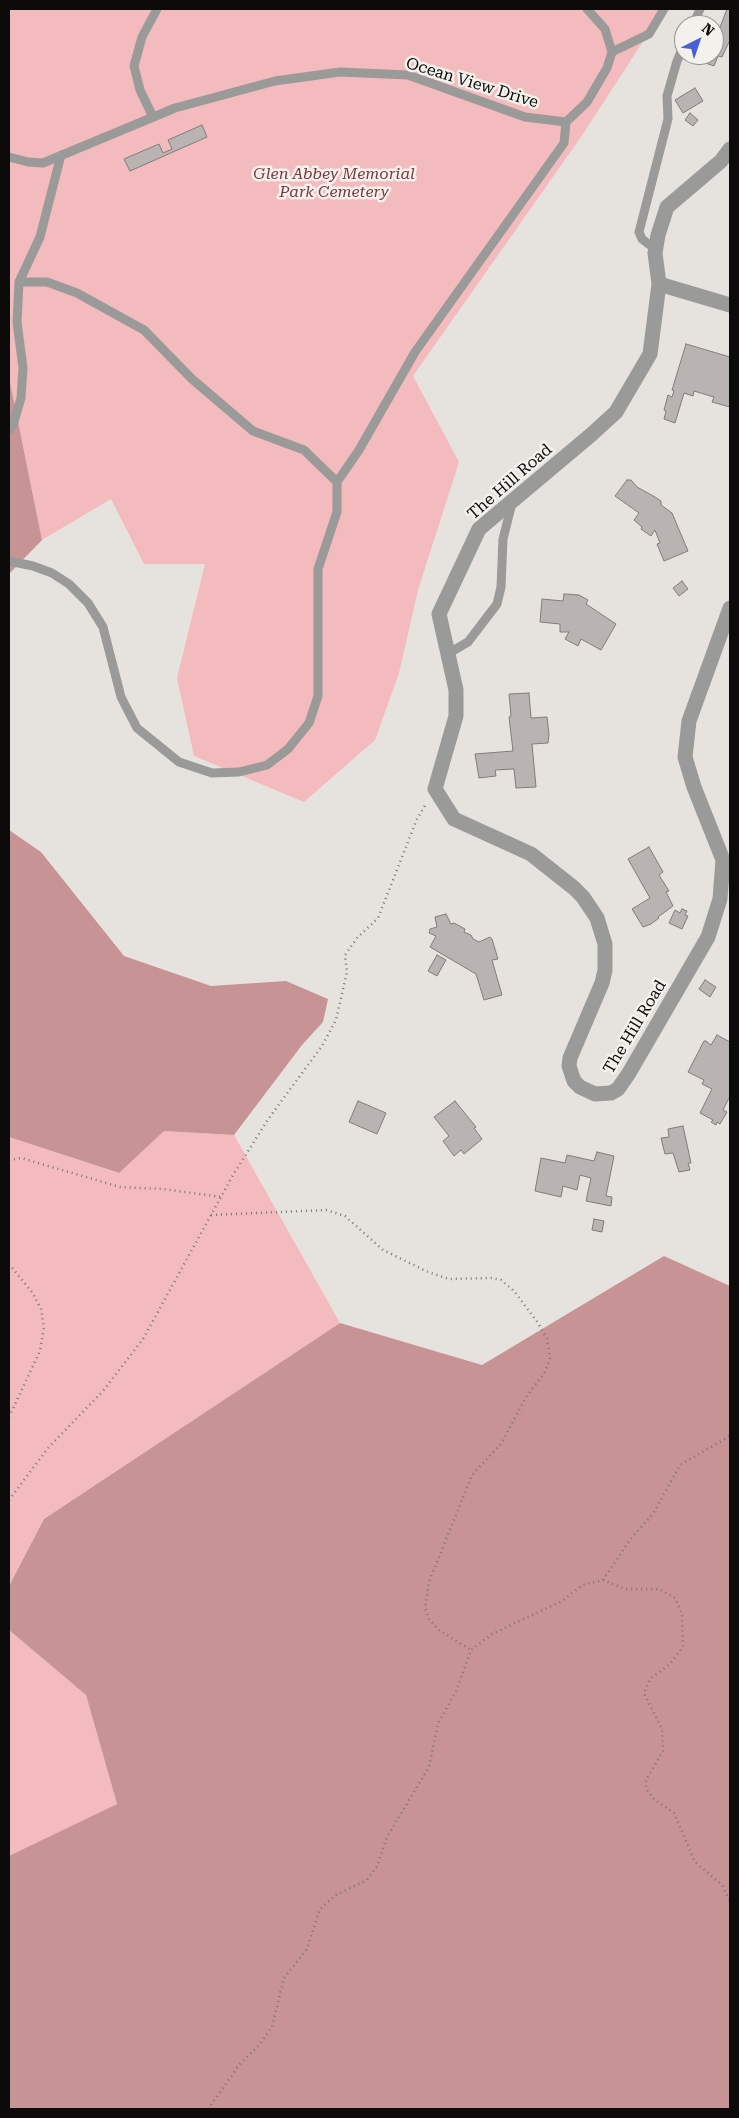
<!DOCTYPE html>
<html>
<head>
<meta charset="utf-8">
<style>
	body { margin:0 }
	#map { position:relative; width:739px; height:2118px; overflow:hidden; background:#e6e3de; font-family:"Roboto Serif",serif }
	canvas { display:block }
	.frame { position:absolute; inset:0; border:10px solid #0c0b0a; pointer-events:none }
	.north { position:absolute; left:674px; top:15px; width:50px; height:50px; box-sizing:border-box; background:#f3f1ec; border:1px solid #979592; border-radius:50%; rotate:41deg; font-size:14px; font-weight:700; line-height:20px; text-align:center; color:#0c0b0a }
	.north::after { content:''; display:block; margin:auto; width:18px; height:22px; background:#4b5fd4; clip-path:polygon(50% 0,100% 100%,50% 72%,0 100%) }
</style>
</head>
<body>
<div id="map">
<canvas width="739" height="2118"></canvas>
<div class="frame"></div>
<div class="north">N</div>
</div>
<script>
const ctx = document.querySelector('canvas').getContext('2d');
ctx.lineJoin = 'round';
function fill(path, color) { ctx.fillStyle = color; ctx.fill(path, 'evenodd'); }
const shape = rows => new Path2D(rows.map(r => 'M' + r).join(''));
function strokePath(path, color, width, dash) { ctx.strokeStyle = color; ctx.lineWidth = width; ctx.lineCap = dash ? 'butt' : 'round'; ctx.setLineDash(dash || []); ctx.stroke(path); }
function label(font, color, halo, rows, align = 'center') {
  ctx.font = font + ' "Roboto Serif",serif'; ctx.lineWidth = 5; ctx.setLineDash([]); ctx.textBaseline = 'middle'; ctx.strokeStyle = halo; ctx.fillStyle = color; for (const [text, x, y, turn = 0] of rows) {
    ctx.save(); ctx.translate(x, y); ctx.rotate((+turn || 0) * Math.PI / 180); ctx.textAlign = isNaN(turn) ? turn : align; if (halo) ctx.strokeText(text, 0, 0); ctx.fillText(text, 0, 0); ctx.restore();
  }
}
fill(shape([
	[9,9,660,9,653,26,581,137,413,376,459,462,418,590,399,673,375,740,304,802,194,756,177,678,205,564,144,564,111,499,42,540,9,377],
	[164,1131,234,1135,340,1323,44,1519,9,1586,9,1137,118,1173],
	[9,1630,86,1695,117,1804,9,1857]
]), '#f3bbbe');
fill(shape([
	[9,377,42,540,9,574],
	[9,830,41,852,124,956,211,986,286,981,328,999,323,1022,302,1045,234,1135,164,1131,119,1173,9,1137],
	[664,1256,730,1286,730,2109,9,2109,9,1856,117,1804,86,1695,9,1630,9,1586,44,1519,340,1323,482,1365]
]), '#c89395');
const building = shape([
	[727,9,730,9,730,40,722,57,718,56,714,66,694,59,696,55,714,55,714,32,716,28,719,30,727,9],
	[695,88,703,101,683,113,675,100,695,88],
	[690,113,698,120,693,126,685,120,690,113],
	[202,125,207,137,130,171,124,159,159,144,163,153,172,149,168,140,202,125],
	[686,344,730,357,730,407,712,402,714,397,694,391,693,396,684,393,675,423,664,419,666,411,664,410,668,395,672,397,674,391,672,390,686,344],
	[627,480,631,480,637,487,655,497,661,501,661,505,672,513,688,551,664,561,657,544,660,543,655,530,651,536,641,529,642,527,634,520,639,513,615,496,627,480],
	[682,581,688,589,679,596,673,588,682,581],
	[564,594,579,595,588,600,586,604,616,624,601,650,581,639,578,646,565,639,569,632,560,632,560,624,540,622,542,599,563,601,564,594],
	[529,693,531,718,547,717,549,734,548,743,532,744,536,787,516,788,514,769,495,770,496,776,479,778,475,754,513,751,509,717,511,716,509,694,529,693],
	[649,847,663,872,659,875,669,891,666,892,673,906,658,917,659,918,651,924,643,927,632,909,650,898,628,859,649,847],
	[682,909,687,911,685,915,688,916,682,929,669,923,675,910,680,913,682,909],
	[446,914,451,924,454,923,465,929,464,932,471,935,473,939,479,942,490,937,492,939,498,959,492,960,502,995,484,1000,476,974,430,947,436,936,429,933,430,929,437,927,435,917,446,914],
	[437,955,446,960,437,976,428,971,437,955],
	[705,980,716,987,710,997,699,989,705,980],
	[717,1035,730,1042,730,1096,723,1110,727,1112,720,1124,717,1122,716,1125,711,1122,713,1120,700,1113,712,1089,702,1084,704,1080,688,1072,704,1041,706,1041,711,1045,717,1035],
	[358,1101,386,1113,377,1134,349,1122,358,1101],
	[455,1101,476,1127,474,1128,482,1139,464,1154,461,1150,454,1156,443,1141,449,1136,434,1117,455,1101],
	[683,1126,691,1163,688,1163,690,1170,679,1172,673,1153,665,1154,661,1138,669,1137,668,1129,683,1126],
	[597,1152,614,1156,606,1196,612,1197,611,1206,586,1201,591,1178,580,1175,577,1190,563,1186,561,1197,535,1191,541,1158,565,1163,567,1155,594,1161,597,1152],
	[594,1219,604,1221,602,1232,592,1230,594,1219]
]);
fill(building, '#b9b4b1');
strokePath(building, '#817c7a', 1);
strokePath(shape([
	[9,1160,21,1158,120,1187,163,1189,221,1197],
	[211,1215,326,1210,345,1216,383,1250,428,1272,449,1279,491,1278,501,1280,514,1291,538,1323,547,1339,550,1358,545,1372,526,1397,501,1444,472,1475,429,1582,425,1608,429,1619,439,1630,471,1650],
	[9,1264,32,1292,41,1309,44,1327,40,1351,9,1417],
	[9,1500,48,1448,103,1391,143,1339,233,1175,269,1118,322,1046,336,1020,347,972,345,955,357,938,378,918,417,819,426,804],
	[603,1580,632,1537,653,1514,680,1465,730,1436],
	[208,2109,239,2065,260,2044,272,2027,284,1978,307,1949,320,1909,336,1895,367,1880,377,1866,387,1837,429,1767,438,1724,457,1689,471,1650,492,1634,560,1602,583,1585,603,1580,625,1589,659,1589,675,1598,682,1614,683,1647,670,1664,650,1679,644,1693,662,1729,663,1751,646,1780,646,1789,655,1800,674,1813,695,1862,722,1885,730,1901]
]), '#787673', 2.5, [1, 4]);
strokePath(shape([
	[693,25,700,9],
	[612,52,649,34,664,9],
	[153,117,140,90,134,66,142,37,157,9],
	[61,155,40,237,19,282,47,282,77,293,144,330,192,379,253,431,304,450,337,482],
	[9,157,28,162,43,163,175,108,275,81,340,72,408,75,525,117,566,122,587,102,607,68,612,52,605,29,587,9],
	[655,249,642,239,639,232,668,119,667,96,677,61,684,45],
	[9,430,13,425,21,398,23,368,17,322,19,282],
	[9,561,33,566,52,573,69,584,88,603,103,627,121,697,137,728,179,762,212,773,239,772,267,765,288,749,309,723,318,696,318,569,337,512,337,482,359,450,415,352,564,143,566,122],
	[449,653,468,642,497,604,501,587,503,539,512,503]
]), '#9a9a98', 9);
strokePath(shape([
	[730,149,721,161,667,207,658,235,655,253,659,284,650,354,616,412,592,434,479,529,439,614,456,690,456,716,435,789,454,819,531,854,574,888,583,897,597,918,605,944,605,970,602,983,570,1058,569,1066,574,1081,580,1087,595,1094,611,1093,618,1089,629,1073,708,937,720,899,723,860,694,787,685,757,689,721,730,608],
	[659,284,730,305]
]), '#9a9a98', 15);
label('16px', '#0c0b0a', '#f3f1ec', [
	["Ocean View Drive",472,83,17],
	["The Hill Road",510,482,-41],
	["The Hill Road",635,1027,-59]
]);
label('italic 16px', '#7c383f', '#f3f1ec', [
	["Glen Abbey Memorial",334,174],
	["Park Cemetery",334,192]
]);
</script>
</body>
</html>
